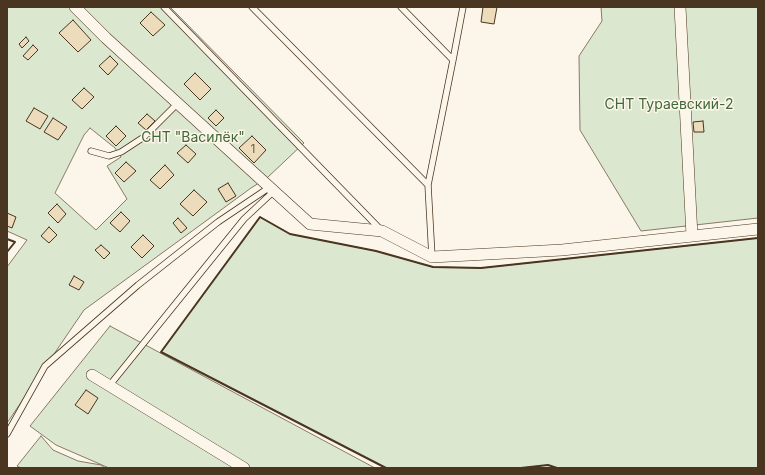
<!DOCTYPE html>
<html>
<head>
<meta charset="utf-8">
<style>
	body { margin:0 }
	#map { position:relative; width:765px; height:475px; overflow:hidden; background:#fbf6e9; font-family:Inter,sans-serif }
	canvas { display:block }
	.frame { position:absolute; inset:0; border:8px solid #4a3520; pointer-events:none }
</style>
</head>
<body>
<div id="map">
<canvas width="765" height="475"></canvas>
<div class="frame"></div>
</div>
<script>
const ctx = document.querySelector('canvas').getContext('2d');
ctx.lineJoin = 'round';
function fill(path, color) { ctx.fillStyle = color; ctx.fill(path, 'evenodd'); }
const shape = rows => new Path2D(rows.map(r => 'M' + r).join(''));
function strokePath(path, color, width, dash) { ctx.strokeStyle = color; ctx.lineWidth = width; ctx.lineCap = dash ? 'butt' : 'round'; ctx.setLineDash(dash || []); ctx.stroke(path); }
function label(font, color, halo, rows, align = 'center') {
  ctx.font = font + ' Inter,sans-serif'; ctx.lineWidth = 3; ctx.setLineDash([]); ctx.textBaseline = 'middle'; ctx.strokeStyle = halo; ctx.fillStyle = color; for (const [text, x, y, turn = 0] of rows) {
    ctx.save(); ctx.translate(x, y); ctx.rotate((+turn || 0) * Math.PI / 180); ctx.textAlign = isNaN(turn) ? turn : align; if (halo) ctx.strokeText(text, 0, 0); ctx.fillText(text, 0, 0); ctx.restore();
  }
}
const green = shape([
	[7,7,170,7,304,143,267,178,251,188,84,310,7,423,7,267,27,240,7,231,7,7],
	[90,128,115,148,121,157,107,166,127,199,96,230,55,193,84,135,90,128],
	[601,7,758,7,758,218,641,231,580,130,579,56,602,21,601,7],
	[260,217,290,234,376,251,433,267,481,268,758,238,758,468,557,468,548,465,521,468,386,468,161,352,260,217],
	[110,326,375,468,109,468,56,445,30,426,110,326],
	[41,436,53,450,78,461,101,465,105,468,21,468,17,466,41,436]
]);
fill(green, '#dce7d0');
strokePath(green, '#887966', 1);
const building = shape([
	[483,7,497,7,494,24,481,22,483,7],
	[151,12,165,25,153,36,140,23,151,12],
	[73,20,91,40,78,52,59,33,73,20],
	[26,37,29,41,22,48,19,44,26,37],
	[33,45,38,50,28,60,23,56,33,45],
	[110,56,118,64,108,75,99,66,110,56],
	[195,73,211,89,200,100,184,84,195,73],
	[84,88,94,97,82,109,72,100,84,88],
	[34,108,48,116,40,129,26,121,34,108],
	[216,110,224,118,216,126,208,118,216,110],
	[147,114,155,121,146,130,138,123,147,114],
	[53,118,67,127,58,140,44,132,53,118],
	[703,121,704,132,694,132,693,122,703,121],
	[116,126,126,136,116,146,106,136,116,126],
	[252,136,266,150,254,163,239,148,252,136],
	[186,145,196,154,188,163,177,153,186,145],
	[126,162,136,171,124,182,115,173,126,162],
	[165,165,174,175,160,189,150,180,165,165],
	[228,183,236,196,226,202,218,189,228,183],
	[194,190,207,202,193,216,180,204,194,190],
	[57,204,66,214,58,223,48,213,57,204],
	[121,212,130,221,120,232,110,223,121,212],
	[7,213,16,217,12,228,7,226,7,213],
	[178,218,187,228,181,233,173,223,178,218],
	[49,227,57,235,49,243,41,236,49,227],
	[143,235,154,246,142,258,131,247,143,235],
	[101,245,110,253,104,259,95,250,101,245],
	[74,276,84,282,79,290,69,285,74,276],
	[86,390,98,398,88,414,75,405,86,390]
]);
fill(building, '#ecdcbc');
strokePath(building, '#4a3520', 1);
const lane = shape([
	[164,7,380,229],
	[252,7,428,185],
	[401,7,453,60,428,185,432,257],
	[453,60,463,7],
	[91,151,109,156,121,152,144,137,178,103],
	[109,386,244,219,274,191],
	[7,434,45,366,138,285,218,222,270,187]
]);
const street = shape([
	[75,7,106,38,310,224,382,231,432,257,562,250,758,229],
	[680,7,692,236],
	[92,375,244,468]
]);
strokePath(lane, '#4a3520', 7);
strokePath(street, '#4a3520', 12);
strokePath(lane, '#fbf6e9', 5.5);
strokePath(street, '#fbf6e9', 11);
strokePath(shape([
	[7,239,15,242,7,252],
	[386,468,161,352,260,217,290,234,376,251,433,267,481,268,758,238],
	[521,468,548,465,557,468]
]), '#4a3520', 2);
label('12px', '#725f47', null, [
	["1",253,149]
]);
label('14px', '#436837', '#fbf6e9', [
	["СНТ Тураевский-2",669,105],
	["СНТ \"Василёк\"",193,138]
]);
</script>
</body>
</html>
